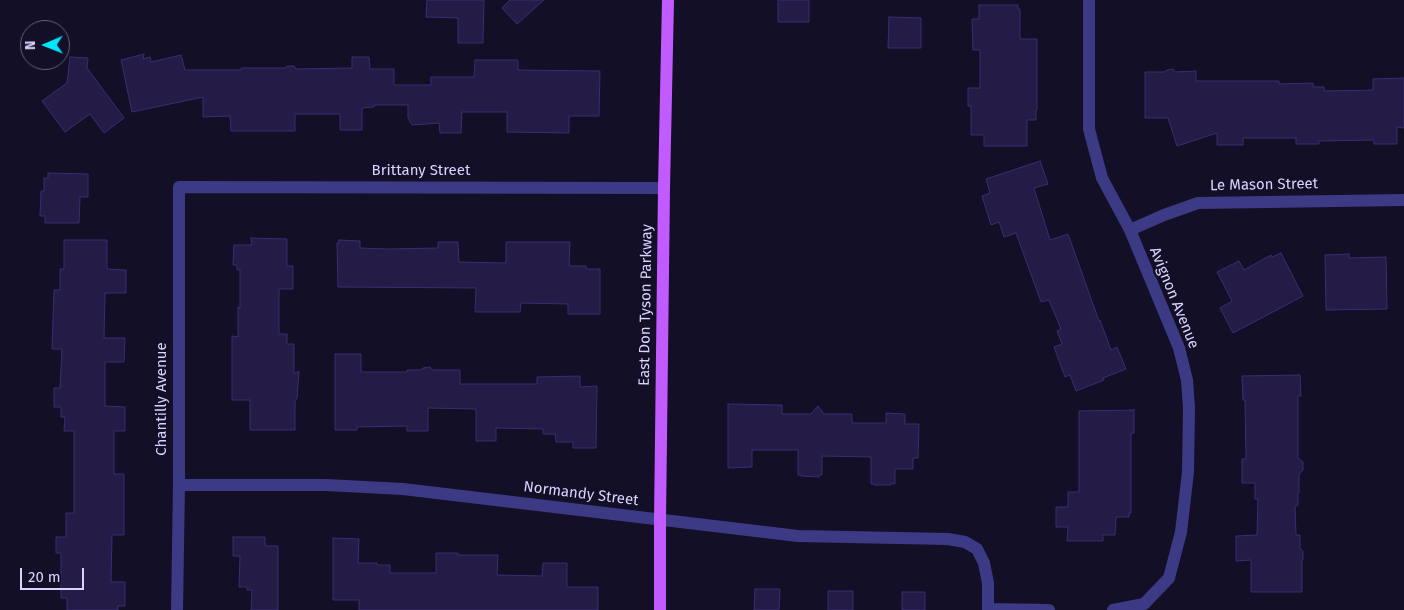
<!DOCTYPE html>
<html>
<head>
<meta charset="utf-8">
<style>
	body { margin:0 }
	#map { position:relative; width:1404px; height:610px; overflow:hidden; background:#130f26; font-family:"Fira Sans",sans-serif }
	canvas { display:block }
	.north { position:absolute; left:20px; top:20px; width:50px; height:50px; box-sizing:border-box; background:#130f26; border:1px solid #625e7d; border-radius:50%; rotate:269deg; font-size:14px; font-weight:700; line-height:20px; text-align:center; color:#d9d4ff }
	.north::after { content:''; display:block; margin:auto; width:18px; height:22px; background:#00e5ff; clip-path:polygon(50% 0,100% 100%,50% 72%,0 100%) }
	.scale { position:absolute; left:20px; top:568px; width:64px; height:22px; box-sizing:border-box; border:2px solid #d9d4ff; border-top:0; padding-left:6px; font-size:15px; line-height:18px; white-space:nowrap; color:#d9d4ff; -webkit-text-stroke:4px #130f26; paint-order:stroke }
</style>
</head>
<body>
<div id="map">
<canvas width="1404" height="610"></canvas>
<div class="north">N</div>
<div class="scale">20 m</div>
</div>
<script>
const ctx = document.querySelector('canvas').getContext('2d');
ctx.lineJoin = 'round';
function fill(path, color) { ctx.fillStyle = color; ctx.fill(path, 'evenodd'); }
const shape = rows => new Path2D(rows.map(r => 'M' + r).join(''));
function strokePath(path, color, width, dash) { ctx.strokeStyle = color; ctx.lineWidth = width; ctx.lineCap = dash ? 'butt' : 'round'; ctx.setLineDash(dash || []); ctx.stroke(path); }
function label(font, color, halo, rows, align = 'center') {
  ctx.font = font + ' "Fira Sans",sans-serif'; ctx.lineWidth = 5; ctx.setLineDash([]); ctx.textBaseline = 'middle'; ctx.strokeStyle = halo; ctx.fillStyle = color; for (const [text, x, y, turn = 0] of rows) {
    ctx.save(); ctx.translate(x, y); ctx.rotate((+turn || 0) * Math.PI / 180); ctx.textAlign = isNaN(turn) ? turn : align; if (halo) ctx.strokeText(text, 0, 0); ctx.fillText(text, 0, 0); ctx.restore();
  }
}
const building = shape([
	[427,0,484,0,483,43,458,43,458,18,426,17,427,0],
	[510,0,544,0,517,24,502,8,510,0],
	[778,0,809,0,809,22,778,22,778,0],
	[979,5,1018,5,1018,9,1020,9,1020,39,1037,39,1037,110,1036,110,1036,120,1027,120,1027,146,984,146,984,135,971,135,971,106,968,106,968,88,980,88,980,50,973,50,972,19,979,19,979,5],
	[889,17,921,18,921,48,888,48,889,17],
	[144,54,143,59,150,57,151,62,181,55,185,70,241,70,241,68,285,68,287,66,294,66,296,69,352,68,352,57,369,57,370,69,394,69,394,85,431,85,431,77,474,77,475,60,518,60,518,70,600,71,599,116,569,116,569,133,507,132,507,112,462,112,461,133,440,133,439,123,412,125,408,118,408,105,374,105,374,107,362,108,362,130,340,130,340,114,295,114,295,131,231,131,230,116,203,117,203,97,132,112,121,60,144,54],
	[70,57,88,58,87,68,124,118,104,133,90,114,65,132,42,101,67,83,70,57],
	[1173,69,1175,72,1196,71,1196,81,1279,81,1279,84,1313,83,1313,87,1324,87,1324,91,1373,90,1373,79,1404,78,1404,128,1397,127,1397,144,1374,144,1374,140,1319,141,1319,144,1296,144,1296,138,1243,138,1243,145,1217,145,1217,133,1177,146,1168,118,1145,118,1145,72,1164,72,1167,70,1173,69],
	[1040,161,1048,184,1034,188,1050,240,1068,234,1099,321,1100,320,1111,350,1117,347,1126,369,1103,378,1104,380,1076,391,1070,375,1065,377,1054,347,1062,344,1057,331,1061,329,1049,300,1041,302,1016,233,1004,237,999,222,991,225,982,196,990,193,986,179,1040,161],
	[48,173,88,174,88,197,80,197,79,223,45,223,45,216,40,216,41,191,44,191,44,178,48,178,48,173],
	[251,238,287,239,287,266,293,266,293,289,279,289,279,334,287,334,287,344,294,344,294,374,299,371,297,398,295,401,295,430,250,430,250,400,232,400,232,336,238,337,238,307,240,308,240,270,237,270,237,265,233,265,234,245,252,245,251,238],
	[64,240,107,240,107,269,126,270,126,293,105,293,104,338,125,338,124,362,105,362,105,406,125,407,125,431,114,431,114,474,124,474,124,535,112,535,111,582,125,582,125,606,118,606,118,610,67,610,67,598,61,598,61,553,56,553,56,537,66,537,66,513,74,513,74,431,64,431,65,417,61,417,61,407,54,407,54,388,60,388,62,349,52,349,54,290,60,290,60,269,64,269,64,240],
	[339,240,360,241,360,248,388,249,438,248,438,242,458,242,459,262,506,263,506,242,570,242,569,266,586,266,586,269,600,269,600,314,568,314,568,304,521,303,520,312,475,312,476,288,338,287,337,243,339,243,339,240],
	[1281,253,1303,296,1233,333,1220,308,1232,301,1217,272,1239,261,1244,270,1271,255,1272,257,1281,253],
	[1349,254,1349,258,1386,257,1387,309,1326,310,1325,255,1349,254],
	[335,354,361,354,361,372,407,372,407,370,421,370,423,368,430,367,433,370,460,370,460,384,537,384,537,377,580,376,580,387,597,386,596,448,573,448,573,442,556,442,555,434,543,434,543,429,496,428,496,441,476,441,476,409,428,408,428,431,407,431,407,426,357,427,357,430,335,430,335,354],
	[1300,375,1301,396,1298,396,1298,458,1303,462,1303,470,1299,474,1299,493,1298,493,1298,505,1295,507,1296,535,1300,535,1300,548,1303,551,1303,559,1302,560,1302,592,1251,592,1251,560,1236,561,1236,536,1257,535,1258,499,1255,499,1255,483,1242,483,1242,459,1246,459,1245,400,1243,400,1242,376,1300,375],
	[728,404,782,405,782,414,811,414,818,406,824,414,852,414,852,423,886,423,886,413,905,414,905,424,919,424,918,458,913,458,913,469,895,469,895,484,891,483,891,485,874,485,874,484,871,484,871,457,822,456,822,475,819,475,819,477,801,476,801,475,798,475,798,450,752,450,752,467,728,468,728,404],
	[1134,410,1134,433,1131,433,1131,513,1129,513,1129,517,1116,517,1115,535,1103,535,1103,541,1067,541,1068,527,1056,527,1056,507,1068,507,1068,492,1079,492,1079,411,1134,410],
	[233,537,265,537,265,546,278,546,278,610,251,610,252,590,247,590,247,587,239,587,240,556,233,556,233,537],
	[333,538,359,539,358,563,377,563,377,565,390,565,390,573,436,573,436,553,458,553,458,555,498,555,497,575,542,576,543,563,567,563,567,587,598,587,598,610,359,610,359,600,333,600,333,538],
	[755,589,780,589,779,610,754,610,755,589],
	[828,591,853,591,853,610,828,610,828,591],
	[902,592,925,592,925,610,902,610,902,592]
]);
fill(building, '#241b47');
strokePath(building, '#3b2d73', 1);
strokePath(shape([
	[1089,0,1089,129,1102,178,1130,230,1179,348,1187,380,1189,408,1188,472,1181,532,1169,578,1144,604,1113,610],
	[1130,230,1164,215,1198,203,1404,200],
	[179,485,326,485,403,489,798,536,948,539,965,542,977,549,984,563,988,583,988,610],
	[988,609,1049,610],
	[177,610,179,485,179,187,664,188]
]), '#3d3a85', 12);
strokePath(shape([
	[660,610,660,520,664,188,668,0]
]), '#c25bff', 12);
label('15px', '#d9d4ff', '#130f26', [
	["Brittany Street",421,171],
	["Le Mason Street",1264,185,-1],
	["Avignon Avenue",1174,298,68],
	["East Don Tyson Parkway",646,305,-89],
	["Chantilly Avenue",162,399,-90],
	["Normandy Street",581,494,7]
]);
</script>
</body>
</html>
